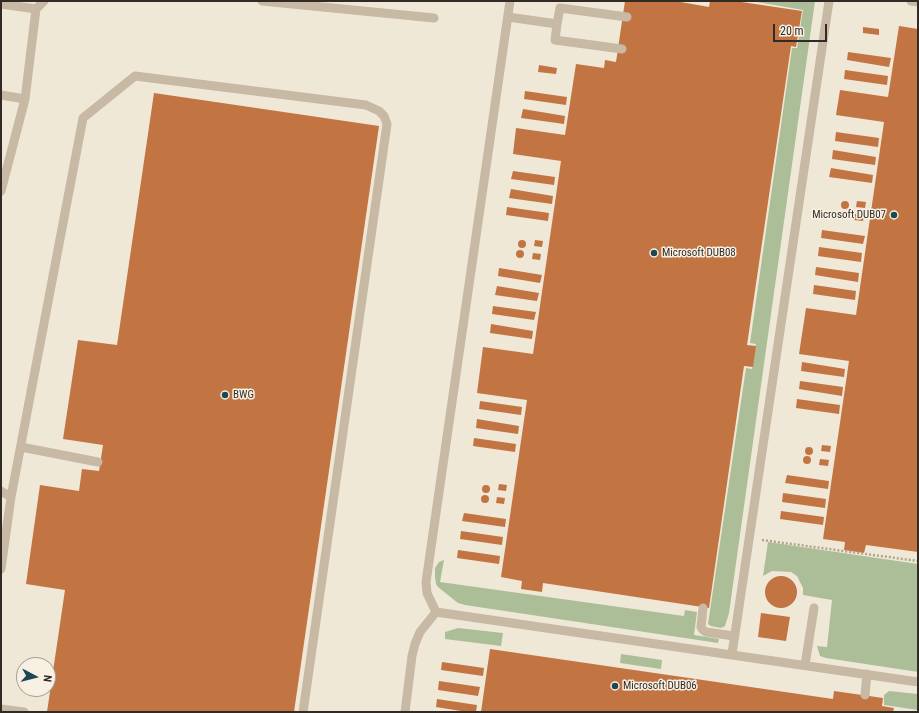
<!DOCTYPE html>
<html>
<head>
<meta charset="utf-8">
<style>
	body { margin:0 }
	#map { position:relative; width:919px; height:713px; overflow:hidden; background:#f0e8d7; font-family:"Roboto Condensed",sans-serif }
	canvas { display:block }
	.frame { position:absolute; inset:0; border:2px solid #322b25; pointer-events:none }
	.north { position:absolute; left:16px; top:657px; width:40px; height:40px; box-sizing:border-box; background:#f8f1e3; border:1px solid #a9a297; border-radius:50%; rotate:97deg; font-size:11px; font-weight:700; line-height:16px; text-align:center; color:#322b25 }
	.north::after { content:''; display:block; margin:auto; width:14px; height:18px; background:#1d4752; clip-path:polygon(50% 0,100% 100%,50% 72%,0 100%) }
	.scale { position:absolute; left:773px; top:24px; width:54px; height:18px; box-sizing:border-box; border:2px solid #322b25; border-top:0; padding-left:5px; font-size:12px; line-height:14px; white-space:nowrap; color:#322b25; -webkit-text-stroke:3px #f8f1e3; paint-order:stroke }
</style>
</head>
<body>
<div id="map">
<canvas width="919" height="713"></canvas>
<div class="frame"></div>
<div class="north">N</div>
<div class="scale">20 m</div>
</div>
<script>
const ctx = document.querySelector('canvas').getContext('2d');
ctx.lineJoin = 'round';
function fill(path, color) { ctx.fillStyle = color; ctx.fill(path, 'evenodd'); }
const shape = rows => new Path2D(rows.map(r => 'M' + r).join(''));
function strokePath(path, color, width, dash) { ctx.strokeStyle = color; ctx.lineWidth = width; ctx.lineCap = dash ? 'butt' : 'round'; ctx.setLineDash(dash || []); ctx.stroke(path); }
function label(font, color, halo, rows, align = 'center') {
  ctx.font = font + ' "Roboto Condensed",sans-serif'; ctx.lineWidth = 3; ctx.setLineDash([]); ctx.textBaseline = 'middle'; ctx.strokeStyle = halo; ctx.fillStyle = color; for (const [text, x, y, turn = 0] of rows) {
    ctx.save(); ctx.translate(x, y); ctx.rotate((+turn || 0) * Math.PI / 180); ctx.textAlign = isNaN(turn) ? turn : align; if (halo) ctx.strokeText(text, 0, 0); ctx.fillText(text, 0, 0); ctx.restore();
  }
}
fill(shape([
	[757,1,815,1,729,613,725,626,721,628,711,626,708,624,746,368,752,369,756,344,750,343,792,48,797,48,803,10,757,2],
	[768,542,918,564,918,672,826,658,820,656,817,646,827,647,832,600,803,595,803,588,797,576,791,572,772,571,763,576],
	[444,560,440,582,684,616,685,610,697,612,694,635,719,639,718,643,465,605,458,603,438,587,436,584,435,577,435,568,439,562],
	[458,628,503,633,501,646,445,639,445,632],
	[621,654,662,660,661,669,620,663],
	[889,691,918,694,918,710,884,705,884,695]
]), '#acbe98');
fill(shape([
	[625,1,675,1,709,7,710,1,735,1,802,11,796,47,791,46,747,345,756,346,753,367,744,366,709,608,543,583,542,592,521,589,522,581,501,577,527,400,477,393,483,347,533,354,561,161,513,154,516,128,565,135,576,64,604,68,605,60,616,62],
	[899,26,918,29,918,552,866,545,864,553,844,550,845,542,823,539,849,361,799,354,806,308,856,315,884,122,836,115,840,90,888,97],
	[863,27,879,29,879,35,863,33],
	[848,52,891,58,889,67,847,60],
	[539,65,557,68,556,74,538,72],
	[845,70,888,76,887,85,844,79],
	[525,91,567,97,566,105,524,99],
	[154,93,379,126,294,712,47,712,65,590,26,584,40,485,79,491,82,469,99,471,103,445,63,439,78,340,117,345],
	[523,109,565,116,564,124,521,118],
	[836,132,879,138,878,147,835,141],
	[833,150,876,157,875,165,832,159],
	[831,168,873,175,872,183,829,177],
	[513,171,555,177,554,185,511,179],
	[511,189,553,196,552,204,509,198],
	[857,201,866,202,865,208,856,207],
	'841 205a4 4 0 1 1 8 0a4 4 0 1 1-8 0Z',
	[507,207,549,213,548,221,506,215],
	'839 215a4 4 0 1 1 8 0a4 4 0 1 1-8 0Z',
	[855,214,864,215,863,221,854,220],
	[822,230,865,236,863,244,821,238],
	[535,240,543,241,542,247,534,246],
	'518 244a4 4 0 1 1 8 0a4 4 0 1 1-8 0Z',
	[819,247,862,253,861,262,818,256],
	'516 254a4 4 0 1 1 8 0a4 4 0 1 1-8 0Z',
	[533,253,541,254,540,260,532,259],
	[816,267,859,273,858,282,815,275],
	[499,268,542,275,540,283,498,276],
	[814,285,856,291,855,300,813,294],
	[497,286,539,293,537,301,495,295],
	[493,306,536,312,534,320,492,314],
	[491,324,533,331,532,339,490,333],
	[802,362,845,369,844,377,801,371],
	[800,381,843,387,842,396,799,389],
	[797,399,840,405,839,414,796,408],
	[480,401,522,407,521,415,479,409],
	[477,419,519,426,518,434,476,428],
	[474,438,516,444,515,452,473,446],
	[822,445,831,446,830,452,821,451],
	'805 451a4 4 0 1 1 8 0a4 4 0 1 1-8 0Z',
	'803 460a4 4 0 1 1 8 0a4 4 0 1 1-8 0Z',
	[820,459,829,460,828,466,819,465],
	[787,475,829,481,828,489,785,483],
	[499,484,507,485,506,491,498,490],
	'482 489a4 4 0 1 1 8 0a4 4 0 1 1-8 0Z',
	[783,493,826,499,825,508,782,502],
	'481 499a4 4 0 1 1 8 0a4 4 0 1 1-8 0Z',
	[497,497,505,498,504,504,496,503],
	[781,511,824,517,823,525,780,519],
	[464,513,506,519,505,527,462,521],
	[461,531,503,537,502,545,460,539],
	[458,550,500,556,499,564,457,558],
	'765 592a16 16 0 1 1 32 0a16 16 0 1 1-32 0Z',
	[761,613,790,617,786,641,758,637],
	[490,649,833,699,834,691,883,698,882,706,894,708,893,712,481,712],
	[442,662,484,668,483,676,441,670],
	[439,681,480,687,478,696,438,690],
	[437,699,477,705,476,712,467,712,436,707]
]), '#c27443');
strokePath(shape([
	[762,540,918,561]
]), '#b2a38e', 2.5, [2, 2]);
strokePath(shape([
	[262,1,434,18],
	[911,1,918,2],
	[1,4,36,9],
	[508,17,557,24],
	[622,49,555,40,557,24,560,8,627,17],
	[1,95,25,99],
	[1,191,25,99,36,9,44,1],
	[21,447,98,462],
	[1,491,11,497],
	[1,569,11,497,83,118,135,76,366,105,379,111,384,116,387,124,303,712],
	[703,608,701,627,703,630,706,632,734,636],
	[436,612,427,593,426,582,510,1],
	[732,654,829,1],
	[805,665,814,608],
	[865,695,867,674],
	[1,709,24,712],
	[405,712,412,656,415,644,420,632,436,612,918,682]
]), '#c7b9a4', 9);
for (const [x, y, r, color] of [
	[894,215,4,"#1d4752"],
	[654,253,4,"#1d4752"],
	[225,395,4,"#1d4752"],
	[615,686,4,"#1d4752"]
]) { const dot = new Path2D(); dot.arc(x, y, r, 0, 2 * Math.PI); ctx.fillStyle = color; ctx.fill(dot); strokePath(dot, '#f8f1e3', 1.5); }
label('11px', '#322b25', '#f8f1e3', [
	["Microsoft DUB07",886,215,"right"],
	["Microsoft DUB08",662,253],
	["BWG",233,395],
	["Microsoft DUB06",623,686]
], 'left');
</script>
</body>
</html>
